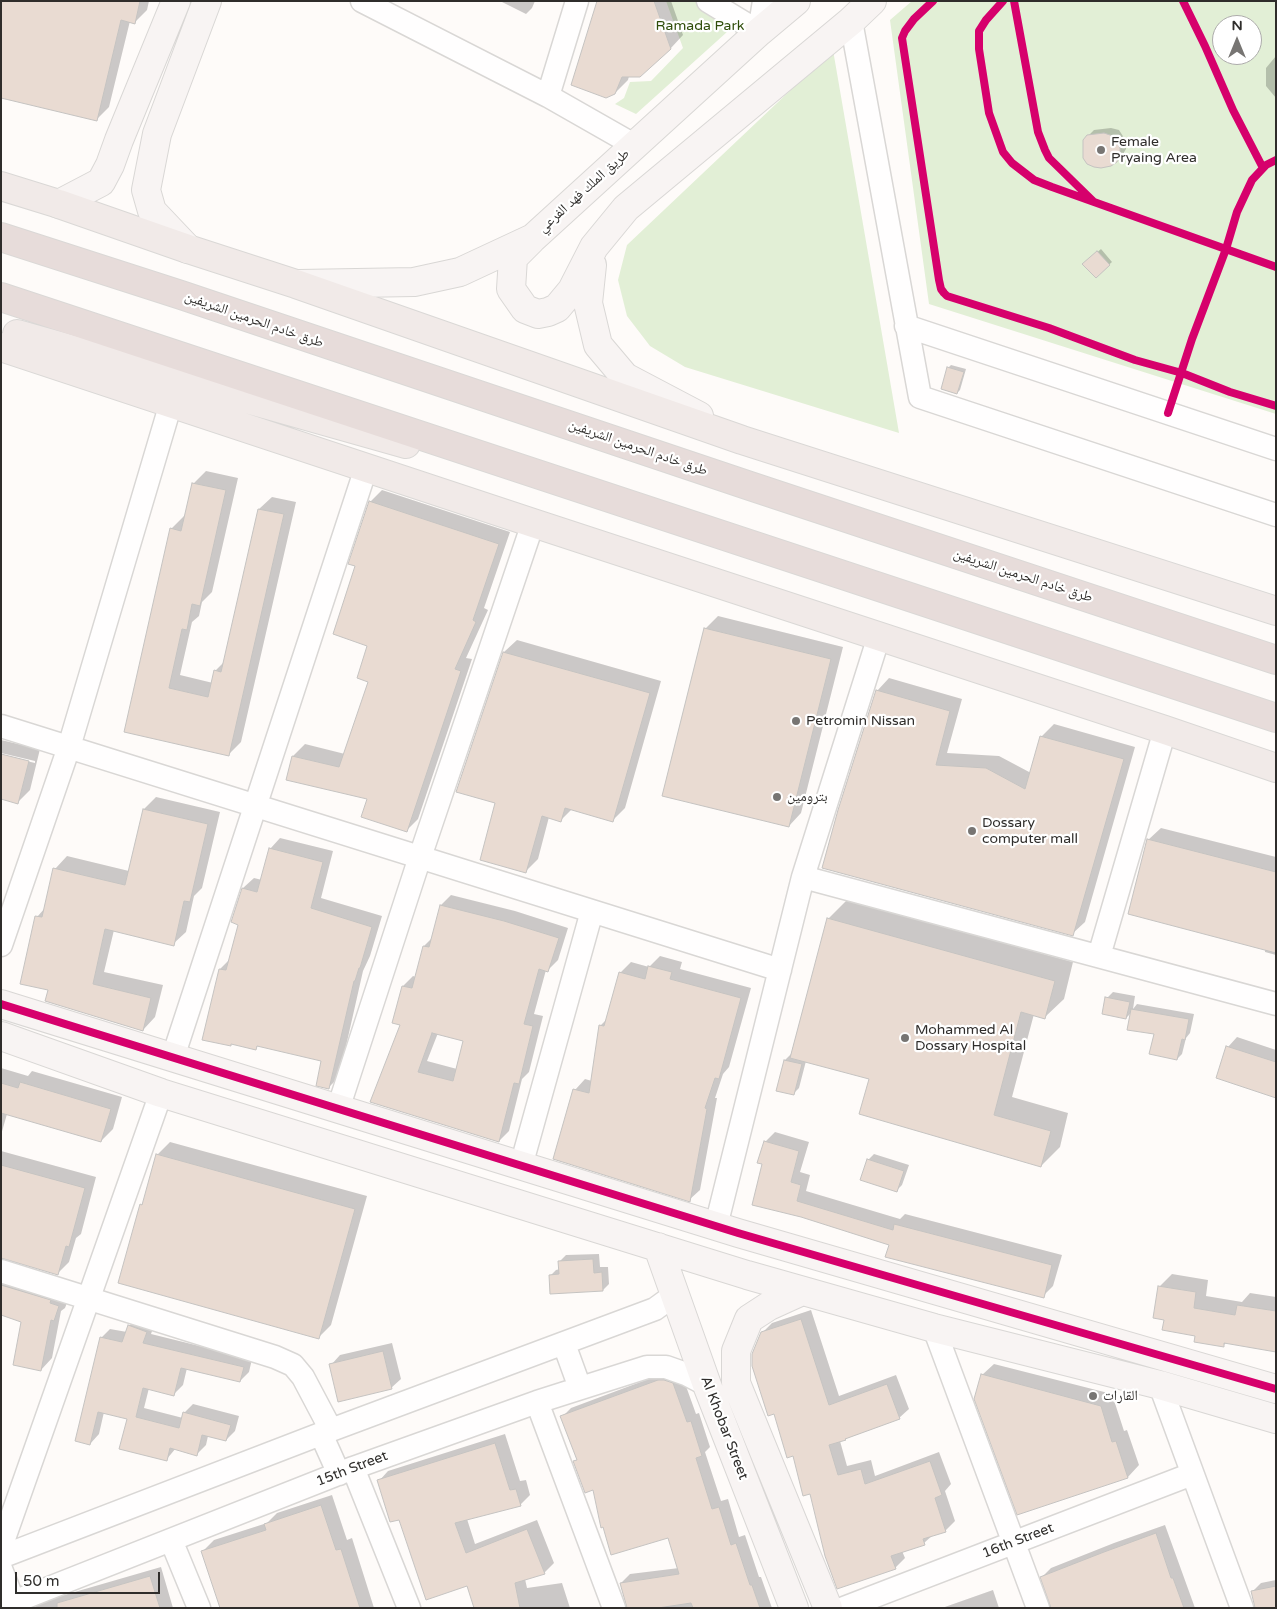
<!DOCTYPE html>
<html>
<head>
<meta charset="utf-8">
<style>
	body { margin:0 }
	#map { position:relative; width:1277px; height:1609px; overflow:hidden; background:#fefbf9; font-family:"Varela Round",sans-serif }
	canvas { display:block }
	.frame { position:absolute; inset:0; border:2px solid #2f2d2b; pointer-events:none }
	.north { position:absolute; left:1212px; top:15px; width:50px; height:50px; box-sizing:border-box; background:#fff; border:1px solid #acabaa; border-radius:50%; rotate:0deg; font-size:14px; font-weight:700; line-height:20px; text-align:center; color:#2f2d2b }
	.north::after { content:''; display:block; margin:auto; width:18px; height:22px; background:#777573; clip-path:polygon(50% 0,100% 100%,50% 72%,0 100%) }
	.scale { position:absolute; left:15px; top:1572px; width:145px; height:22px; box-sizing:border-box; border:2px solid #2f2d2b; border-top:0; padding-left:6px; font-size:15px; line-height:18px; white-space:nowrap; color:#2f2d2b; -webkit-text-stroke:4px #fff; paint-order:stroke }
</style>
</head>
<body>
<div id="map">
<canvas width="1277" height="1609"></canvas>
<div class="frame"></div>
<div class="north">N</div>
<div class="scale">50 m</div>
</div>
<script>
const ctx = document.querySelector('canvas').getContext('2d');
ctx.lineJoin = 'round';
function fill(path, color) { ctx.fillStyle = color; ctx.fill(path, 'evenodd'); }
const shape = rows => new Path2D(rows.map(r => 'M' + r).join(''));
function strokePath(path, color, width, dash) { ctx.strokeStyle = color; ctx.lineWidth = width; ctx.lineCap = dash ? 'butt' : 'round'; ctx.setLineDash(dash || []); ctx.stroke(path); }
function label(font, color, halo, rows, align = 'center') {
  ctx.font = font + ' "Varela Round","Noto Naskh Arabic",sans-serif'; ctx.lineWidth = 4.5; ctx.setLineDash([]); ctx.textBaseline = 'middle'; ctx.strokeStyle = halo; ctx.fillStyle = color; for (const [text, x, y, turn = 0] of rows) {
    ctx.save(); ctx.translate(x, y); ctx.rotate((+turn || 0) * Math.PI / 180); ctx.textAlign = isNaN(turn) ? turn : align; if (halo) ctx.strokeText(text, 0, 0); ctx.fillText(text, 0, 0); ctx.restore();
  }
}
fill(shape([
	[666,1,704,1,737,23,636,114,615,104,624,98,630,82,651,81,683,48],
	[912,1,1276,1,1276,414,929,304,890,20],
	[1222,25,1252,25,1252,55,1222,55],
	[833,50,899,433,685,367,650,346,627,316,618,280,627,245]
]), '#e2efd6');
fill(shape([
	[1,1,149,1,147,10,135,22,130,21,109,107,96,120],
	[500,1,535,1,532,8,526,14],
	[598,1,671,1,683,35,671,48,629,76,628,80,615,93],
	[1276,56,1276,98,1266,86,1266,68],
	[1111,128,1119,130,1126,141,1126,149,1123,154,1116,161,1084,140,1094,130],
	[1101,249,1112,262,1096,276,1084,264],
	[951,365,966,369,960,390,957,393,942,388,949,367],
	[206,471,238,478,212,592,202,602,199,616,192,622,180,675,213,683,215,671,225,661,259,509,272,497,296,502,241,742,229,754,126,732,171,529,184,516,186,517,193,484],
	[382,490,510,532,484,608,488,610,466,658,472,659,418,819,406,831,369,798,288,779,293,756,305,744,345,754,369,681,369,645,356,565,370,502],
	[718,616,843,647,801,813,789,826,705,629],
	[517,640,661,681,625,808,613,820,572,809,561,820,549,817,538,859,526,871,497,802,457,791,504,652],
	[889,678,962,699,947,753,999,756,1031,773,1041,737,1054,724,1135,747,1085,922,1072,934,839,810,877,691],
	[1,740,40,749,30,790,18,802,1,755,35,763,35,761,1,753],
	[156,797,220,812,202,888,194,896,186,932,173,944,114,930,104,972,163,985,155,1017,143,1030,49,989,37,917,45,908,55,869,67,856,129,871,144,809],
	[1161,828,1276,857,1276,955,1265,952,1265,949,1148,840],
	[280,838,333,851,321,898,382,916,370,956,363,971,339,1077,328,1088,322,1060,258,1045,256,1048,232,1043,230,1045,220,969,230,959,240,924,232,922,243,888,254,878,262,880,270,849],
	[451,895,515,911,568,928,558,960,547,971,546,970,534,1014,543,1016,529,1072,522,1079,509,1131,499,1141,372,1102,402,1025,403,986,413,976,416,977,424,946,432,938,441,905],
	[438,1033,464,1040,457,1069,427,1061],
	[847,900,1073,962,1064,999,1045,1017,1034,1014,1012,1097,1068,1113,1060,1147,1041,1166,871,1079,806,1061,799,1088,793,1094,778,1090,785,1060,791,1054,828,919],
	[660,956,682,962,680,969,751,988,729,1067,723,1074,715,1098,717,1098,700,1190,689,1200,575,1090,585,1079,592,1081,600,1026,608,1018,620,973,631,962,649,967],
	[1113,992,1135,996,1133,1009,1137,1004,1194,1014,1190,1033,1186,1038,1182,1054,1177,1059,1155,1033,1132,1012,1126,1018,1107,998],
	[1237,1037,1276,1050,1276,1096,1228,1047],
	[1,1068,28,1076,32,1071,122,1097,113,1129,101,1141,7,1114,1,1135],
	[775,1132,809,1142,800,1172,810,1175,806,1191,900,1219,905,1214,1062,1255,1053,1286,1043,1296,890,1244,801,1216,763,1163,765,1142],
	[170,1142,367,1196,331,1325,319,1337,141,1205,144,1202,157,1155],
	[1,1151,96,1177,81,1234,76,1238,69,1262,57,1274,1,1257],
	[874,1154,909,1165,902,1185,896,1191,868,1160],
	[599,1254,600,1267,608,1267,609,1284,603,1290,550,1276,556,1270,560,1269,560,1261,566,1255],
	[1,1265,70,1295,65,1308,61,1311,52,1358,41,1370,23,1321,1,1313],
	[1172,1274,1208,1280,1206,1296,1242,1302,1250,1293,1276,1297,1276,1350,1227,1342,1223,1346,1197,1335,1166,1319,1159,1287],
	[811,1310,839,1396,896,1375,909,1409,899,1418,840,1441,847,1466,871,1460,875,1476,939,1452,951,1484,945,1491,955,1521,945,1531,933,1535,924,1543,902,1551,905,1558,895,1568,811,1493,762,1333,772,1323],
	[138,1317,155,1323,151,1334,252,1359,249,1372,240,1381,187,1368,183,1385,174,1394,149,1388,144,1408,183,1418,184,1413,193,1404,239,1416,235,1431,226,1440,208,1436,206,1445,197,1454,176,1448,166,1460,129,1418,104,1412,99,1434,90,1444,101,1338,110,1329,127,1332,129,1326],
	[392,1343,401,1379,391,1388,331,1365,340,1355],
	[994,1364,1112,1394,1124,1431,1127,1430,1139,1465,1128,1477,982,1375],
	[667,1372,682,1375,696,1414,699,1413,710,1447,705,1452,721,1501,728,1499,739,1537,745,1535,759,1577,761,1577,772,1608,627,1608,621,1583,630,1574,679,1568,669,1537,594,1489,575,1462,578,1459,562,1417,571,1408],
	[505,1434,520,1481,526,1480,530,1495,520,1505,467,1519,475,1544,537,1520,554,1563,544,1573,525,1579,527,1588,562,1583,570,1608,475,1608,468,1584,400,1518,379,1481,388,1471],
	[332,1495,347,1540,352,1538,374,1608,221,1608,202,1552,214,1540,267,1523,277,1513],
	[1165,1525,1195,1608,1052,1608,1042,1577,1051,1568,1114,1543],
	[161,1567,173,1608,34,1608,40,1602],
	[1276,1580,1276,1608,1253,1591,1261,1583],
	[993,1590,999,1608,942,1608]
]), '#0003');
const building = shape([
	[1,1,140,1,135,24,121,20,97,121,1,98,1,1],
	[597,1,654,1,671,49,640,77,622,77,615,94,606,98,571,85,597,1],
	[1104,133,1113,136,1120,148,1120,156,1117,162,1111,166,1101,168,1094,167,1087,164,1083,158,1083,140,1087,135,1104,133],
	[1097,251,1110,265,1096,278,1082,264,1097,251],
	[947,367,964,372,957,394,941,389,947,367],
	[192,483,226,490,200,606,192,604,187,630,182,629,169,688,208,697,214,670,221,672,258,509,284,514,229,756,124,732,170,528,181,531,192,483],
	[369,501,499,544,473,620,476,622,455,669,461,671,407,832,361,817,367,799,286,780,292,756,339,767,368,682,357,678,367,646,333,634,355,566,348,564,369,501],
	[704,628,831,659,789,827,662,796,704,628],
	[503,652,650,693,613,822,565,808,561,822,542,816,526,873,480,860,495,803,456,792,503,652],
	[876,690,950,711,936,765,986,768,1025,789,1040,736,1124,759,1073,936,822,868,838,810,876,690],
	[1,754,29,761,18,804,1,799,1,754],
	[143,809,208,824,190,902,184,901,174,946,105,929,93,984,151,998,143,1031,45,1001,48,990,20,984,35,916,42,917,53,868,125,885,143,809],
	[1147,839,1276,872,1276,953,1128,914,1147,839],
	[269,848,323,862,311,908,372,927,360,968,359,968,355,981,354,981,329,1089,316,1086,321,1061,257,1046,256,1050,231,1044,231,1046,202,1040,219,969,226,970,238,925,231,922,242,888,257,892,269,848],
	[440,905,504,921,559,938,548,972,539,969,524,1024,533,1026,519,1084,514,1083,499,1142,370,1102,400,1025,392,1023,402,986,412,988,423,946,429,947,440,905],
	[432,1033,463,1041,453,1081,418,1072,432,1033],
	[827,918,1055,981,1045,1019,1021,1012,994,1115,1051,1131,1041,1167,859,1114,869,1079,790,1058,827,918],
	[648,966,672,972,670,979,741,998,719,1079,715,1078,705,1108,707,1109,690,1202,553,1159,573,1089,589,1093,599,1025,604,1026,619,972,645,979,648,966],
	[1105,997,1130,1002,1126,1019,1102,1014,1105,997],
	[1131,1009,1189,1019,1185,1040,1182,1039,1177,1060,1149,1054,1154,1034,1127,1030,1131,1009],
	[1226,1046,1276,1062,1276,1098,1216,1078,1226,1046],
	[784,1060,802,1064,794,1095,776,1091,784,1060],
	[20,1082,111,1109,101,1142,1,1113,1,1083,18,1088,20,1082],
	[764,1141,799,1151,791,1182,801,1185,797,1201,893,1230,894,1224,1052,1265,1044,1298,885,1257,889,1245,801,1217,752,1205,762,1164,757,1163,764,1141],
	[156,1154,355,1209,319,1339,118,1283,140,1204,142,1205,156,1154],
	[867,1159,904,1171,897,1192,860,1180,867,1159],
	[1,1165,85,1188,69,1247,66,1246,58,1275,1,1258,1,1165],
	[593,1259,594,1273,602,1272,603,1291,550,1294,549,1275,559,1274,558,1261,593,1259],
	[1,1285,51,1300,50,1303,59,1306,54,1321,51,1320,41,1371,13,1365,21,1322,1,1315,1,1285],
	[1158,1286,1196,1292,1194,1308,1235,1315,1237,1305,1276,1311,1276,1352,1224,1343,1224,1347,1194,1342,1195,1336,1162,1330,1164,1320,1153,1318,1158,1286],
	[801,1319,829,1405,887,1384,900,1419,845,1439,846,1440,829,1445,838,1475,861,1469,865,1484,930,1461,942,1495,935,1498,946,1532,923,1539,925,1545,891,1556,896,1569,837,1589,825,1556,810,1494,803,1496,793,1456,787,1458,774,1414,768,1416,752,1366,752,1354,761,1332,801,1319],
	[128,1325,147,1332,143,1343,244,1367,240,1382,181,1368,174,1396,143,1388,136,1417,179,1428,183,1412,231,1425,226,1441,202,1435,197,1456,170,1448,167,1461,119,1449,127,1419,98,1412,90,1445,75,1441,100,1337,122,1342,128,1325],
	[383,1351,392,1389,338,1402,329,1364,383,1351],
	[981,1374,1101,1406,1112,1442,1116,1441,1128,1478,1017,1515,974,1399,981,1374],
	[658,1380,664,1380,673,1383,687,1422,691,1421,702,1456,696,1458,712,1509,719,1507,731,1545,736,1543,750,1585,752,1585,760,1608,693,1608,691,1603,658,1608,627,1608,620,1583,679,1574,668,1538,611,1555,603,1527,601,1528,593,1490,585,1493,573,1461,577,1460,560,1416,658,1380],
	[495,1443,510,1490,516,1489,521,1506,455,1523,466,1553,527,1529,545,1574,515,1583,520,1608,474,1608,467,1586,426,1600,399,1520,390,1522,377,1480,495,1443],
	[321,1505,336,1550,341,1549,360,1608,220,1608,201,1551,266,1530,264,1524,321,1505],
	[1156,1533,1171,1578,1173,1578,1184,1608,1051,1608,1040,1577,1104,1552,1156,1533],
	[150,1576,160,1608,57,1608,57,1603,150,1576],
	[1276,1586,1276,1608,1255,1608,1251,1591,1276,1586]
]);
fill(building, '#e9dbd2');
strokePath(building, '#c5c3c1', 1);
const street = shape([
	[362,1,548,96,577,1],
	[708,1,759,32,764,1],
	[851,21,920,397,1276,515],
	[548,96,634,145],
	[906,326,1276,449],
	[1,726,780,970],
	[803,877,1276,1004],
	[1,945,69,747,171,403],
	[1099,956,1165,730],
	[173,1057,366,468],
	[338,1109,420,857,533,523],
	[521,1166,592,911],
	[716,1226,803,877,879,636],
	[1,1271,275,1357,293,1365,303,1377,331,1430],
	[934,1328,1038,1608],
	[564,1344,580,1388],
	[1160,1385,1242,1608],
	[537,1402,614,1608],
	[321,1434,339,1474],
	[353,1468,409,1608],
	[171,1540,199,1608],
	[1,1547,161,1093],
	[1,1557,331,1430,655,1309,666,1301,674,1293],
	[1,1569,16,1608],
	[1,1607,353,1468,537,1402,647,1367,666,1367,686,1374,707,1385],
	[844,1608,1192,1474]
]);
const secondary = shape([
	[59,204,101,182,110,165,119,140,176,1],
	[531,240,513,258,511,289,525,309,538,314,548,312,557,308,572,290,594,247,626,208,851,21,872,1],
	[188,249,152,211,146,190,157,134,207,1],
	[592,265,588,303,598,345,625,377,699,416],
	[299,284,414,282,460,272,533,238,759,32,796,1],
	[1,1004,738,1233,1276,1389],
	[1,1036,161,1093,747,1275,934,1328,1160,1385,1276,1419],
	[658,1247,707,1385,794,1608],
	[802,1291,769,1306,749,1319,736,1351,736,1383,828,1608]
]);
const primary = shape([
	[1,186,59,204,188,249,296,284,742,440,1276,611],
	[17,334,406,444],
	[1,347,533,523,1165,730,1276,768]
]);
const highway = shape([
	[1,237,181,295,750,486,1276,660],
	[1,297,1276,718]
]);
strokePath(street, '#d9d7d5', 25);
strokePath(secondary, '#d9d7d5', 30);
strokePath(primary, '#dad8d6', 30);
strokePath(highway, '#dad8d6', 30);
strokePath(street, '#fffefe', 22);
strokePath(secondary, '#f8f4f3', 28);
strokePath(primary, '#f1eae8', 28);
strokePath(highway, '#e7dcda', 28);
strokePath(shape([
	[933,1,914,19,905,31,902,38,939,280,941,289,944,293,947,296,1049,328,1135,360,1182,373,1230,392,1276,406],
	[1003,1,986,20,979,31,979,49,989,113,1003,152,1012,163,1034,180,1052,187,1276,267],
	[1014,1,1038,132,1045,150,1049,158,1093,201],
	[1183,1,1205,46,1233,110,1263,168],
	[1168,413,1192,339,1226,249,1237,212,1252,180,1266,165,1276,160],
	[1,1004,738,1233,1276,1389]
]), '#d6006c', 8);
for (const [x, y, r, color] of [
	[1101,150,5,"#777573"],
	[796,721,5,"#777573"],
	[777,797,5,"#777573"],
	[972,831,5,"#777573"],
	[905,1038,5,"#777573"],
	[1093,1396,5,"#777573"]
]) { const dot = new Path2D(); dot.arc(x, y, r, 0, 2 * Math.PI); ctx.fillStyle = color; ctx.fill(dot); strokePath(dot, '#fff', 2); }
label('14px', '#2f4d0a', '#fff', [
	["Ramada Park",700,26]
]);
label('14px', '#2f2d2b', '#fff', [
	["Female",1111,142],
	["Pryaing Area",1111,158],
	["Petromin Nissan",806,721],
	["بترومين",787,797],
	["Dossary",982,823],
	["computer mall",982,839],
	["Mohammed Al",915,1030],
	["Dossary Hospital",915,1046],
	["القارات",1103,1396]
], 'left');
label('14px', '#2f2d2b', '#fff', [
	["طريق الملك فهد الفرعي",584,191,-42],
	["طرق خادم الحرمين الشريفين",254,320,19],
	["طرق خادم الحرمين الشريفين",638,448,19],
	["طرق خادم الحرمين الشريفين",1023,576,18],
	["Al Khobar Street",724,1428,69],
	["15th Street",352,1469,-21],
	["16th Street",1018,1541,-21]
]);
</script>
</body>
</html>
